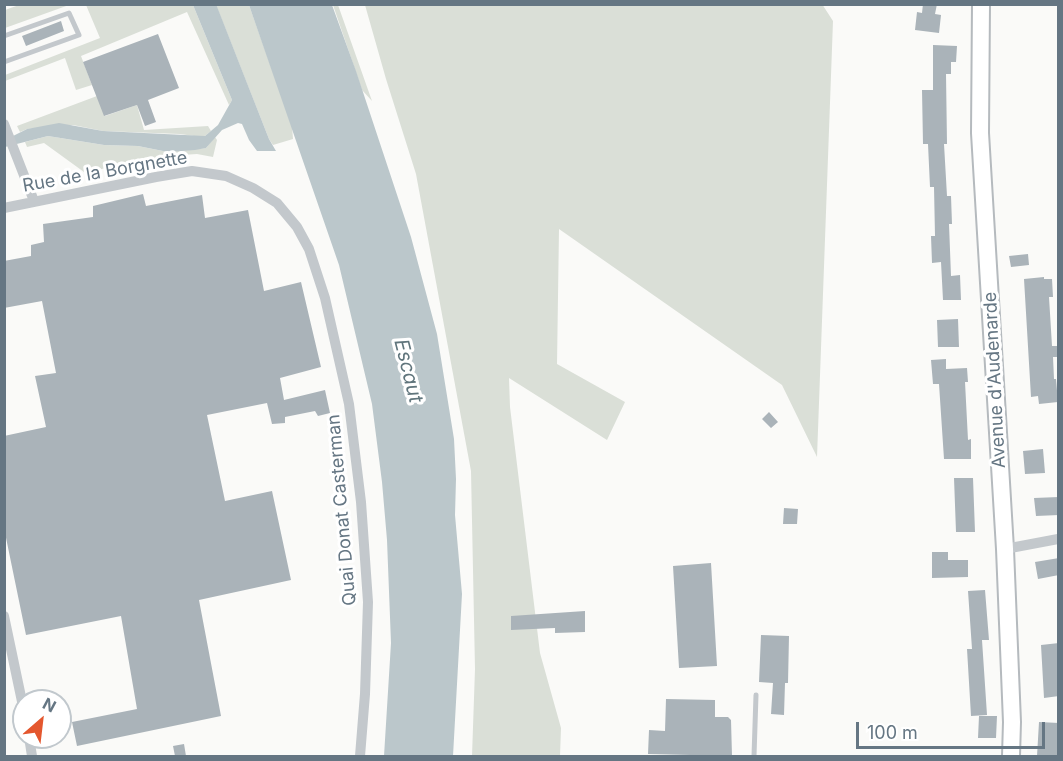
<!DOCTYPE html>
<html>
<head>
<meta charset="utf-8">
<style>
	body { margin:0 }
	#map { position:relative; width:1063px; height:761px; overflow:hidden; background:#fafaf8; font-family:Inter,sans-serif }
	canvas { display:block }
	.frame { position:absolute; inset:0; border:6px solid #657683; pointer-events:none }
	.north { position:absolute; left:12px; top:689px; width:60px; height:60px; box-sizing:border-box; background:#fff; border:2px solid #c1c8cd; border-radius:50%; rotate:28deg; font-size:16px; font-weight:700; line-height:24px; text-align:center; color:#657683 }
	.north::after { content:''; display:block; margin:auto; width:21px; height:27px; background:#e4572e; clip-path:polygon(50% 0,100% 100%,50% 72%,0 100%) }
	.scale { position:absolute; left:856px; top:722px; width:189px; height:27px; box-sizing:border-box; border:3px solid #657683; border-top:0; padding-left:8px; font-size:18px; line-height:21px; white-space:nowrap; color:#657683; -webkit-text-stroke:4px #fff; paint-order:stroke }
</style>
</head>
<body>
<div id="map">
<canvas width="1063" height="761"></canvas>
<div class="frame"></div>
<div class="north">N</div>
<div class="scale">100 m</div>
</div>
<script>
const ctx = document.querySelector('canvas').getContext('2d');
ctx.lineJoin = 'round';
function fill(path, color) { ctx.fillStyle = color; ctx.fill(path, 'evenodd'); }
const shape = rows => new Path2D(rows.map(r => 'M' + r).join(''));
function strokePath(path, color, width, dash) { ctx.strokeStyle = color; ctx.lineWidth = width; ctx.lineCap = dash ? 'butt' : 'round'; ctx.setLineDash(dash || []); ctx.stroke(path); }
function label(font, color, halo, rows, align = 'center') {
  ctx.font = font + ' Inter,sans-serif'; ctx.lineWidth = 6; ctx.setLineDash([]); ctx.textBaseline = 'middle'; ctx.strokeStyle = halo; ctx.fillStyle = color; for (const [text, x, y, turn = 0] of rows) {
    ctx.save(); ctx.translate(x, y); ctx.rotate((+turn || 0) * Math.PI / 180); ctx.textAlign = isNaN(turn) ? turn : align; if (halo) ctx.strokeText(text, 0, 0); ctx.fillText(text, 0, 0); ctx.restore();
  }
}
fill(shape([
	[822,4,833,21,817,457,782,385,559,229,557,364,625,402,607,440,509,378,510,407,540,653,561,728,560,756,472,756,475,669,471,471,416,174,386,79,365,5],
	[19,5,19,4,69,5,5,28,5,10],
	[86,5,193,5,232,100,229,105,187,12,81,56,92,85,76,90,65,58,5,81,5,75,100,38],
	[216,5,249,5,292,126,293,139,273,145,269,139],
	[333,5,338,5,372,101,362,90],
	[97,96,105,116,137,105,144,130,208,126,211,131,205,136,201,137,180,134,103,131,73,125,27,129,20,132,17,126],
	[48,136,104,145,138,146,168,152,206,148,215,137,217,140,213,157,197,154,182,155,84,172,44,143,27,147,25,142]
]), '#dadfd7');
fill(shape([
	[216,4,269,139,276,151,257,151,249,140,242,124,238,123,222,130,206,148,195,150,168,152,138,146,104,145,48,136,5,147,5,140,27,129,59,123,103,131,205,136,218,125,232,100,193,5],
	[249,5,332,5,356,71,411,237,437,334,454,439,456,479,455,515,462,594,453,756,384,756,391,643,387,540,382,482,372,404,339,265]
]), '#bbc7cb');
fill(shape([
	[923,4,937,4,935,14,941,15,939,33,915,30,917,12,922,13],
	[61,21,64,31,26,46,22,36],
	[158,34,179,88,148,100,156,122,145,126,137,105,104,116,83,62],
	[933,45,957,46,956,62,951,62,951,74,946,74,947,144,944,144,947,196,951,196,952,224,949,224,951,276,960,275,961,300,943,300,941,262,932,263,931,236,935,236,934,187,930,187,928,144,923,144,922,90,933,90],
	[143,194,146,206,202,195,205,218,248,210,264,291,301,282,321,367,280,378,284,400,325,390,330,413,318,416,315,411,285,417,285,423,272,424,267,403,207,415,225,501,272,491,291,580,199,600,221,716,77,746,72,722,137,709,121,616,26,635,4,528,4,436,46,427,35,376,56,373,42,301,4,308,4,261,31,256,31,245,44,242,43,224,93,217,93,206],
	[1028,254,1029,265,1011,267,1009,256],
	[1044,277,1044,279,1052,279,1053,297,1049,297,1052,346,1059,346,1059,357,1053,357,1054,379,1056,379,1058,402,1039,404,1038,396,1031,397,1024,279],
	[958,319,959,347,938,347,937,320],
	[946,359,946,369,967,368,968,382,965,382,968,440,971,439,971,459,944,459,939,384,933,384,931,360],
	[769,412,778,422,771,428,762,419],
	[1043,449,1045,473,1025,474,1023,451],
	[954,478,973,478,975,532,956,532],
	[1059,497,1059,515,1036,516,1034,498],
	[784,508,798,509,797,524,783,524],
	[932,552,948,552,948,560,968,560,968,577,932,578],
	[1059,558,1059,575,1038,579,1035,562],
	[711,563,717,666,679,668,673,566],
	[985,590,989,640,982,640,987,715,971,716,967,649,972,649,968,591],
	[585,611,585,632,555,633,555,628,511,630,511,616],
	[761,635,789,636,788,683,785,683,784,715,771,714,773,683,759,682],
	[1059,643,1059,696,1044,698,1041,645],
	[666,699,715,700,715,717,728,717,731,720,732,756,648,754,649,730,665,731],
	[979,716,997,716,996,738,978,738],
	[1039,722,1059,723,1059,756,1037,756],
	[184,744,186,756,175,756,173,746]
]), '#aab3b9');
const primary = shape([
	[981,4,980,133,1005,549,1012,722,1011,756]
]);
strokePath(primary, '#b5babe', 20);
strokePath(shape([
	[4,36,69,13,79,35,4,62],
	[754,756,756,695]
]), '#c3c8cc', 5);
strokePath(shape([
	[4,124,34,201],
	[4,208,156,177,192,171,226,176,253,188,277,203,297,227,309,249,325,298,349,404,361,502,368,602,365,694,360,756],
	[1005,549,1058,539],
	[4,616,24,711],
	[29,737,32,756]
]), '#c3c8cc', 10);
strokePath(primary, '#fff', 16);
label('18px', '#657683', '#fff', [
	["Rue de la Borgnette",105,172,-10],
	["Avenue d'Audenarde",995,380,-93],
	["Quai Donat Casterman",342,510,-95]
]);
label('italic 20px', '#60757c', '#fff', [
	["Escaut",408,371,76]
]);
</script>
</body>
</html>
